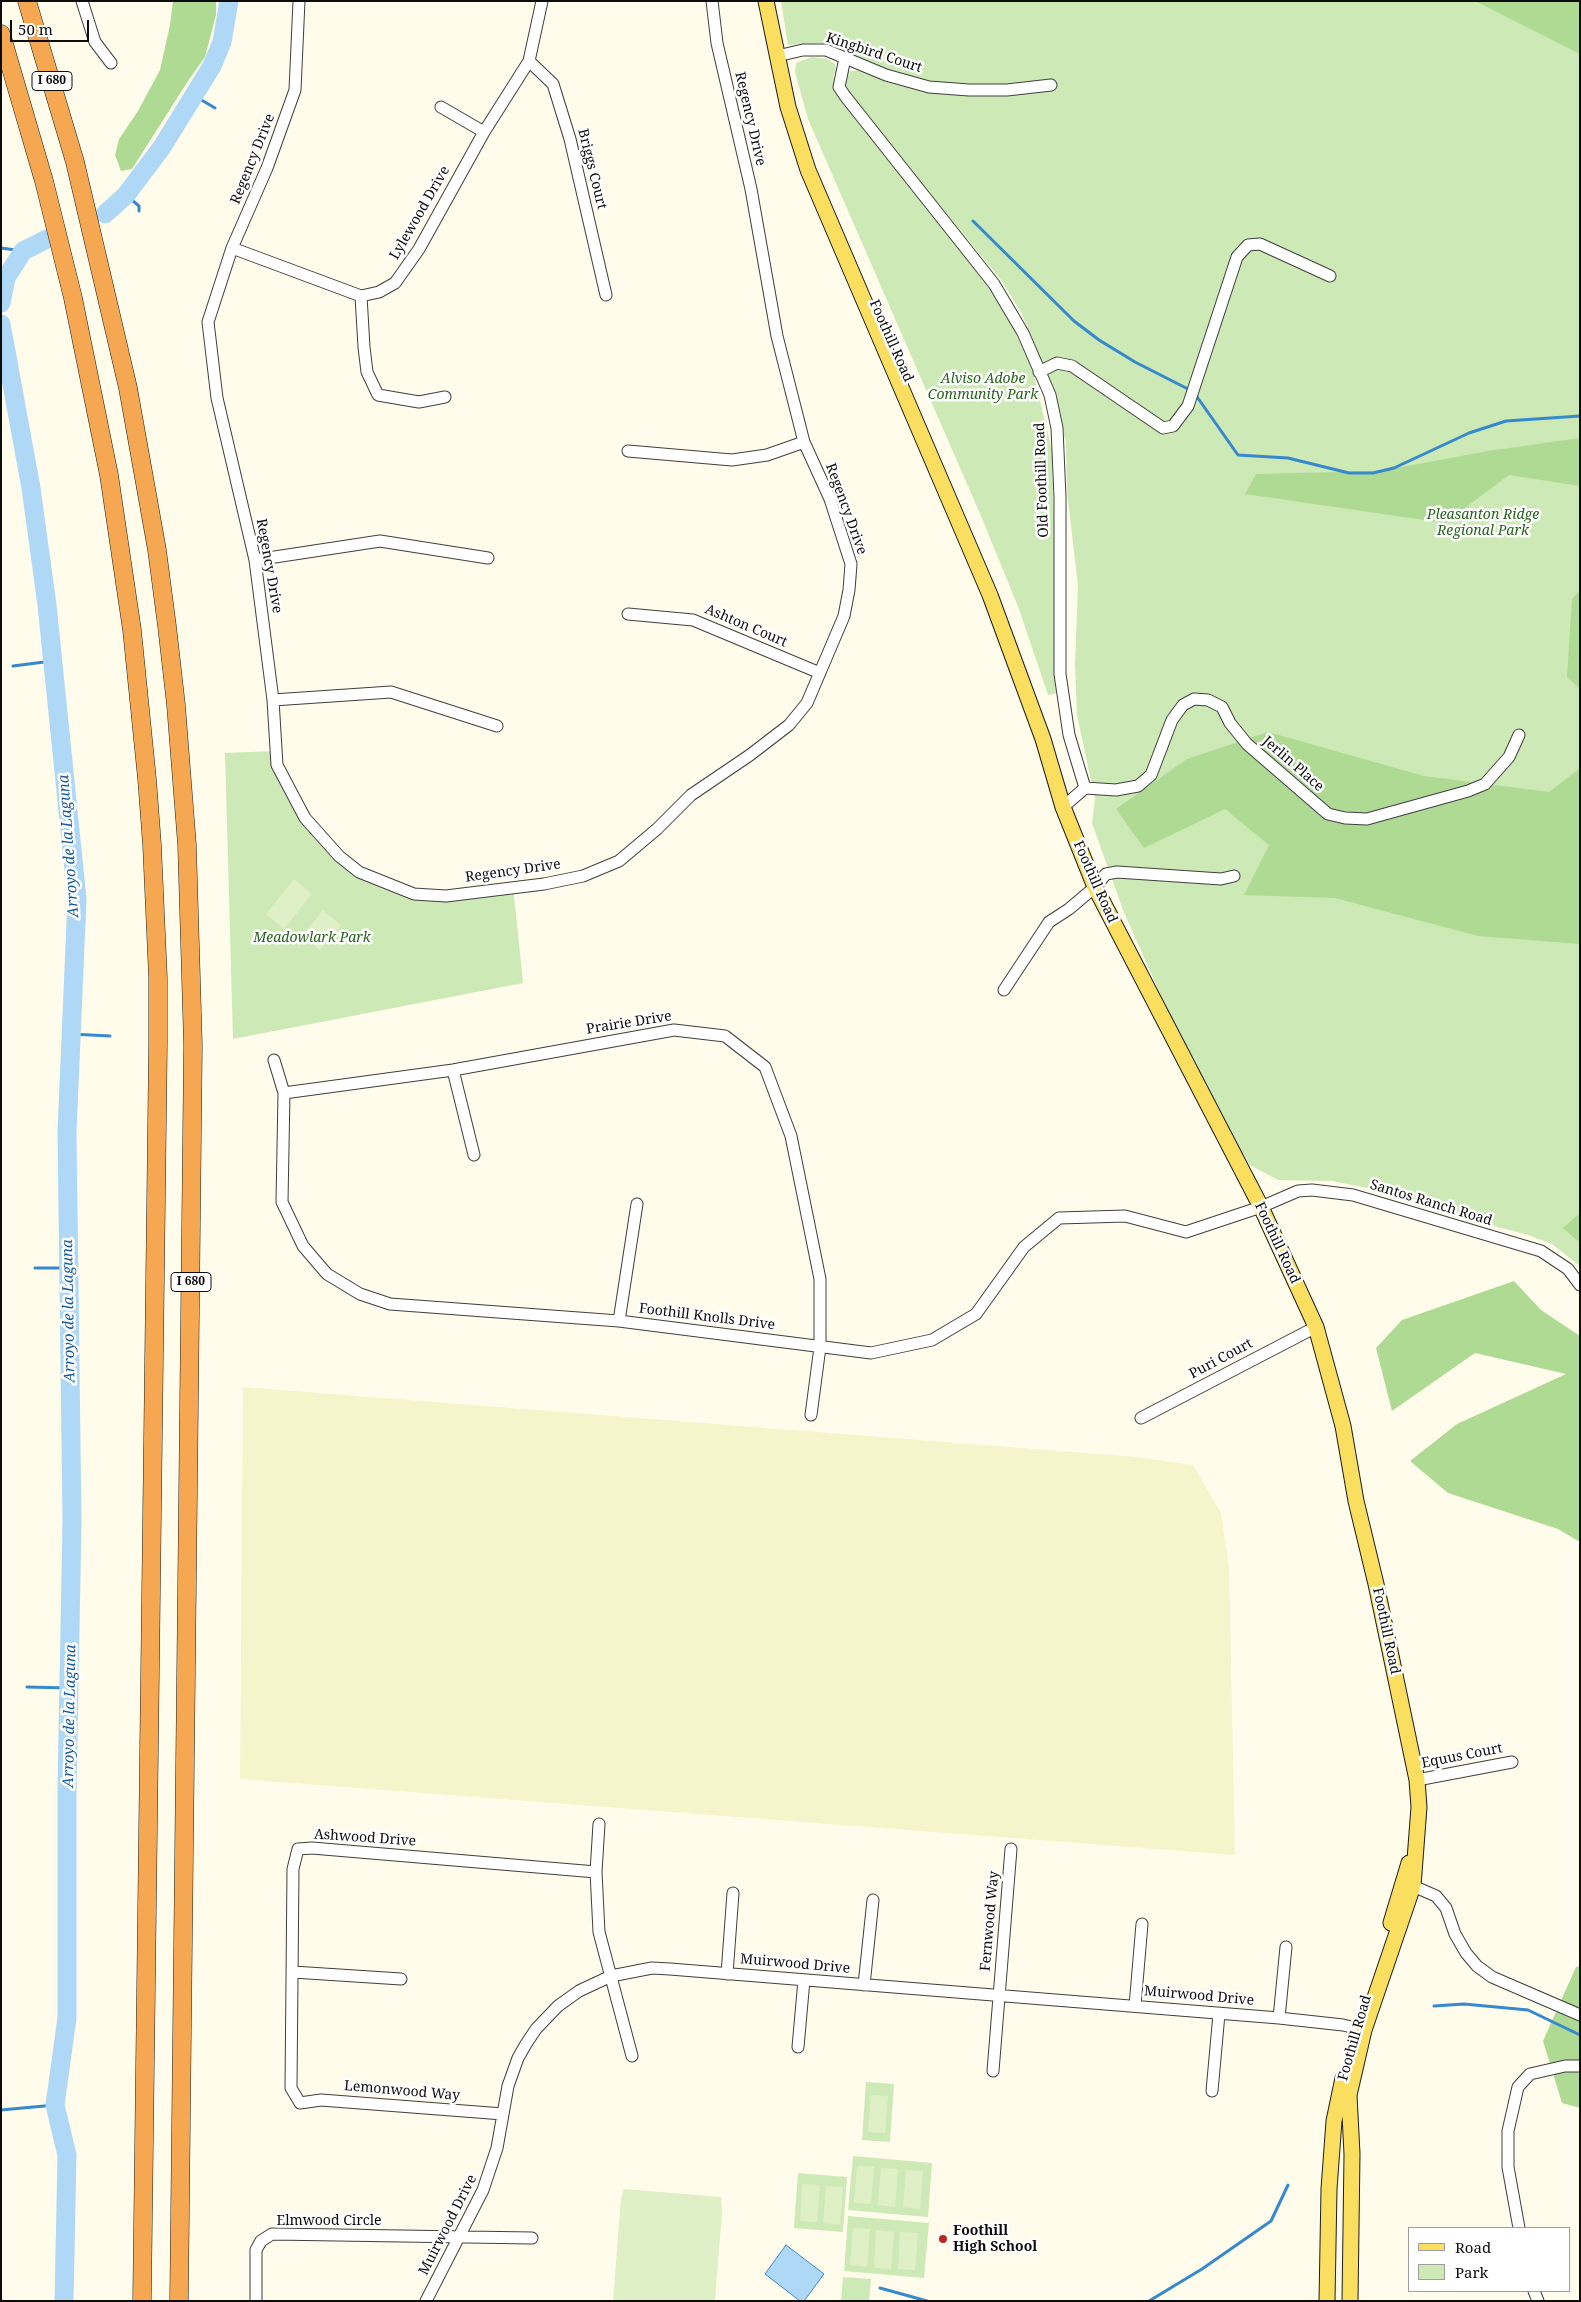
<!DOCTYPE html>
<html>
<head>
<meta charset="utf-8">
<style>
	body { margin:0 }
	#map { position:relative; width:1581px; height:2302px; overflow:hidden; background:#fffceb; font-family:"Noto Serif",serif }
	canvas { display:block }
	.frame { position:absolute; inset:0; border:2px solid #0c0c0c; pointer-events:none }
	.legend { position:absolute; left:1408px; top:2227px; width:162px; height:65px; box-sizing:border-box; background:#fff; border:1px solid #9e9e9e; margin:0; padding:6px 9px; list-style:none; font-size:15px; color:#0c0c0c }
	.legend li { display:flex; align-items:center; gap:10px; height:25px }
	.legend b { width:25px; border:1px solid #9e9e9e }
	.scale { position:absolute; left:10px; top:20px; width:79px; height:22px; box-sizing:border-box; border:2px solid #0c0c0c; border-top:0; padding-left:6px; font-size:15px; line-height:18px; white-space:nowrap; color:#0c0c0c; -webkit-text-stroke:4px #fff; paint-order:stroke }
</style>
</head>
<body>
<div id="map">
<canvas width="1581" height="2302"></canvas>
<div class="frame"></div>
<ul class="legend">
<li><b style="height:6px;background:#fade60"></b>Road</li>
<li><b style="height:14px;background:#cde9b5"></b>Park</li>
</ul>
<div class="scale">50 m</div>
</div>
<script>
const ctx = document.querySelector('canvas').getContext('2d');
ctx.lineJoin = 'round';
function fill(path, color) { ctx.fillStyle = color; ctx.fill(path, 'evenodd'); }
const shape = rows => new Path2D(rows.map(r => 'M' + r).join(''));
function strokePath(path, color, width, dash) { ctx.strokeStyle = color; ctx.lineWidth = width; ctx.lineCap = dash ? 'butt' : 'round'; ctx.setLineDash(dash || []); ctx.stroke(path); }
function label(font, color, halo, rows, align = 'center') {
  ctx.font = font + ' "Noto Serif",serif'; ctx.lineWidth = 5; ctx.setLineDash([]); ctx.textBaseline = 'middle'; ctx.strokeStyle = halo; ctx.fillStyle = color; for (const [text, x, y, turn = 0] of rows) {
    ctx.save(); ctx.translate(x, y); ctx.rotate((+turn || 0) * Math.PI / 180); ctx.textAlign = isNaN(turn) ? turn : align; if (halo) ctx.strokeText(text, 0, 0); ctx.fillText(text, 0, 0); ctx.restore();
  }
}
fill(shape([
	[243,1387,1136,1457,1193,1465,1221,1513,1229,1567,1235,1855,240,1779]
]), '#f5f4cb');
fill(shape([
	[781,1,1580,1,1580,1266,1552,1244,1528,1235,1461,1217,1368,1188,1332,1181,1278,1180,1250,1165,1234,1140,1181,1041,1123,910,1092,823,1095,799,1077,715,1075,665,1078,586,1067,491,1066,442,1038,353,1021,312,1001,280,860,108,849,91,845,85,847,71,856,71,861,58,821,43,788,45],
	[812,57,827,59,835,64,836,70,833,77,840,96,988,287,1005,311,1032,368,1052,450,1059,693,1048,695,1019,609,981,516,808,119,795,72,796,63],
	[275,751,287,790,357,868,407,889,451,894,513,886,523,983,233,1039,225,753],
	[866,2082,894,2084,890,2142,862,2140],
	[853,2156,932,2163,928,2217,848,2210],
	[798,2173,847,2177,843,2232,794,2228],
	[848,2216,929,2223,924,2278,844,2271],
	[843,2277,871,2279,869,2301,841,2301]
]), '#cde9b5');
fill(shape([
	[173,1,216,1,216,15,205,57,188,81,132,169,121,171,115,155,119,139,138,111,160,70,170,25],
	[1474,1,1580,1,1580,54,1481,4],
	[1580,438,1580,486,1509,475,1445,523,1245,494,1256,474,1381,471,1488,451],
	[1580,590,1580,689,1567,677,1572,599],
	[1268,732,1424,776,1549,792,1580,768,1580,944,1478,936,1335,898,1244,895,1269,845,1225,809,1144,848,1116,809,1187,759],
	[1580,1213,1580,1243,1563,1228],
	[1514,1281,1541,1310,1580,1336,1580,1542,1558,1529,1448,1493,1410,1461,1457,1424,1566,1374,1475,1353,1392,1411,1376,1348,1402,1320],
	[1580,1966,1580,2108,1562,2103,1543,2041,1576,1967]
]), '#afda94');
fill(shape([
	[294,879,312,894,284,929,266,914],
	[323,910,341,925,320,950,302,936],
	[871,2095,888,2096,885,2133,868,2132],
	[857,2166,874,2167,871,2204,854,2203],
	[881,2168,898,2169,895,2207,878,2205],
	[906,2170,923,2171,920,2209,903,2207],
	[802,2184,820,2185,817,2222,800,2221],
	[826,2186,843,2187,840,2225,823,2223],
	[624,2189,721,2197,722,2212,715,2301,613,2301,621,2198],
	[853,2228,870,2229,867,2267,850,2265],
	[876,2230,894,2232,891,2269,874,2268],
	[900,2232,918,2233,915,2270,898,2269]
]), '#dff0c7');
const water = shape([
	[786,2245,824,2274,804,2301,800,2301,765,2274,786,2245]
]);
fill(water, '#afd8f7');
strokePath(water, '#3688cf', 1);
strokePath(shape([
	[193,95,215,108],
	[126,195,139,206,139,211],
	[973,221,1074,321,1099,340,1135,362,1190,390],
	[1,248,23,251],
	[1,364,7,364],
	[1195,394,1238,455,1288,458,1349,473,1373,473,1394,468,1469,433,1506,421,1580,416],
	[13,666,52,661],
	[71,1034,110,1036],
	[35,1268,68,1268],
	[27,1687,69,1688],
	[1434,2006,1464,2004,1528,2010,1580,2035],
	[1,2110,55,2105],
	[880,2288,927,2301],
	[1149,2301,1202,2269,1271,2221,1288,2185]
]), '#3688cf', 3);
strokePath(shape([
	[105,214,126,195,162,147,212,66,222,42,229,1],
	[1,303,6,278,23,251,47,239],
	[1,324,31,488,47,605,77,899,67,1132,72,1520,67,1789,67,2018,55,2105,67,2155,64,2301]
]), '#afd8f7', 19);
const minor = shape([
	[82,1,95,42,111,63],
	[299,1,295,90,267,168,232,248,208,322,217,398,255,560,273,700,277,765,305,818,339,856,359,872,414,894,446,896,544,884,583,876,619,861,657,829,691,795,750,755,789,725,807,703,844,616,849,590,851,564,830,499,804,442,777,336,751,189,717,43,712,1],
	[777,56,803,50,826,50,886,75,929,87,969,90,1007,90,1051,85],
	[845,58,839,87,845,96,994,284,1023,333,1050,395,1057,428,1060,497,1060,674,1069,735,1085,788],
	[529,61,553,84,570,139,606,295],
	[441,107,484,132],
	[232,248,361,296,379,292,395,283,419,249,484,132,529,61,542,1],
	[361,296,364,347,367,372,378,395,419,402,445,397],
	[1039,372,1057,363,1072,366,1163,428,1173,426,1188,406,1237,257,1248,245,1260,244,1330,276],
	[628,451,732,460,767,455,804,442],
	[255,560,380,541,488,558],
	[628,614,693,620,820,673],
	[273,700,391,692,497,726],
	[1085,788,1116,790,1138,786,1151,775,1172,720,1183,705,1194,699,1208,700,1222,707,1230,723,1247,744,1328,814,1345,818,1367,819,1468,791,1485,784,1509,757,1519,735],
	[1063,807,1085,788],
	[1004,990,1049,922,1069,909,1095,887,1106,874,1117,872,1221,879,1234,876],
	[274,1060,284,1093,282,1202,303,1246,327,1274,360,1294,390,1304,619,1321,871,1353,932,1340,976,1314,1024,1247,1059,1218,1125,1216,1186,1232,1261,1207,1298,1191,1312,1190,1353,1195,1541,1251,1568,1269,1580,1285],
	[453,1070,474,1155],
	[284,1093,453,1070,674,1030,725,1036,765,1067,791,1136,820,1279,820,1347,811,1415],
	[619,1321,637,1204],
	[1141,1418,1316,1327],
	[1417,1780,1512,1762],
	[599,1824,596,1872,599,1932,632,2056],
	[1413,1886,1436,1896,1446,1908,1455,1934,1466,1953,1477,1966,1492,1977,1580,2015],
	[293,1972,401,1979],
	[727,1974,733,1893],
	[864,1985,873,1900],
	[1135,2006,1142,1924],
	[1279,2018,1286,1947],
	[798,2047,804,1980],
	[993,2071,1011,1849],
	[1212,2091,1219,2014],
	[503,2114,321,2100,300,2103,291,2088,293,1869,298,1849,312,1848,596,1872],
	[1519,2228,1508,2167,1508,2131,1518,2087,1530,2074,1565,2066,1580,2066],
	[1534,2291,1538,2301],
	[256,2301,256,2250,261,2241,272,2234,532,2238],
	[426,2301,483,2190,497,2148,508,2086,518,2058,526,2044,536,2029,558,2006,579,1991,611,1976,652,1968,670,1969,1279,2018,1343,2025,1364,2030]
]);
const major = shape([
	[766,1,788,107,808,170,990,595,1043,739,1063,807,1095,887,1261,1207,1316,1327,1343,1426,1356,1501,1376,1584,1417,1780,1419,1807,1413,1886,1364,2030,1349,2095,1352,2154,1350,2301],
	[1391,1923,1409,1863],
	[1327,2301,1329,2189,1334,2121,1343,2078]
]);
const highway = shape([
	[27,1,75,162,128,388,157,550,167,626,176,705,187,845,193,1045,179,2301],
	[1,34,44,181,73,298,109,475,132,630,147,779,152,845,158,978,158,1044,142,2301]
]);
strokePath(minor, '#3f3f3f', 13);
strokePath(major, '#1d1d1d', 17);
strokePath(highway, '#1d1d1d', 19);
strokePath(minor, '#fff', 11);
strokePath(major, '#fade60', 15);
strokePath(highway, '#f6a752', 18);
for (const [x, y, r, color] of [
	[943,2239,5,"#bd2523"]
]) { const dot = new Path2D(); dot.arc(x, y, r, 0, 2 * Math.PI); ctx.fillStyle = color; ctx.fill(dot); strokePath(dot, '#fff', 2); }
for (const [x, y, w] of [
	[52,81,40],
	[191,1282,40]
]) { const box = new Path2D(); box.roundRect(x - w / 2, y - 9.5, w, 19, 4); ctx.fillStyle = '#fff'; ctx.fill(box); strokePath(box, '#0c0c0c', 1); }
label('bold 12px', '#0c0c0c', null, [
	["I 680",52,81],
	["I 680",191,1282]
]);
label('14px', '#0c0c0c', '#fff', [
	["Kingbird Court",874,53,18],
	["Regency Drive",750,119,77],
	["Regency Drive",253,159,-68],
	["Briggs Court",592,169,76],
	["Lylewood Drive",420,213,-60],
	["Foothill Road",891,341,66],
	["Old Foothill Road",1042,480,-92],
	["Regency Drive",846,509,70],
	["Regency Drive",269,566,80],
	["Ashton Court",746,626,23],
	["Jerlin Place",1293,764,41],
	["Regency Drive",513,871,-8],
	["Foothill Road",1095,882,66],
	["Prairie Drive",629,1023,-9],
	["Santos Ranch Road",1431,1203,17],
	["Foothill Road",1277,1243,65],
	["Foothill Knolls Drive",707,1317,7],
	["Puri Court",1221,1359,-28],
	["Foothill Road",1386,1631,78],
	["Equus Court",1462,1756,-11],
	["Ashwood Drive",365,1838,4],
	["Fernwood Way",990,1921,-85],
	["Muirwood Drive",795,1964,5],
	["Muirwood Drive",1199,1996,5],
	["Foothill Road",1355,2038,-74],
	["Lemonwood Way",402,2091,5],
	["Elmwood Circle",329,2221],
	["Muirwood Drive",448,2225,-63]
]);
label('italic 14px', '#26641c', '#fff', [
	["Alviso Adobe",983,379],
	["Community Park",983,395],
	["Pleasanton Ridge",1483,515],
	["Regional Park",1483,531],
	["Meadowlark Park",312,938]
]);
label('bold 14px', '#0c0c0c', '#fff', [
	["Foothill",953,2231],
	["High School",953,2247]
], 'left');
label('italic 15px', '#145a9f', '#fff', [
	["Arroyo de la Laguna",69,846,-94],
	["Arroyo de la Laguna",69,1311,-91],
	["Arroyo de la Laguna",70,1716,-89]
]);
</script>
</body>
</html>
